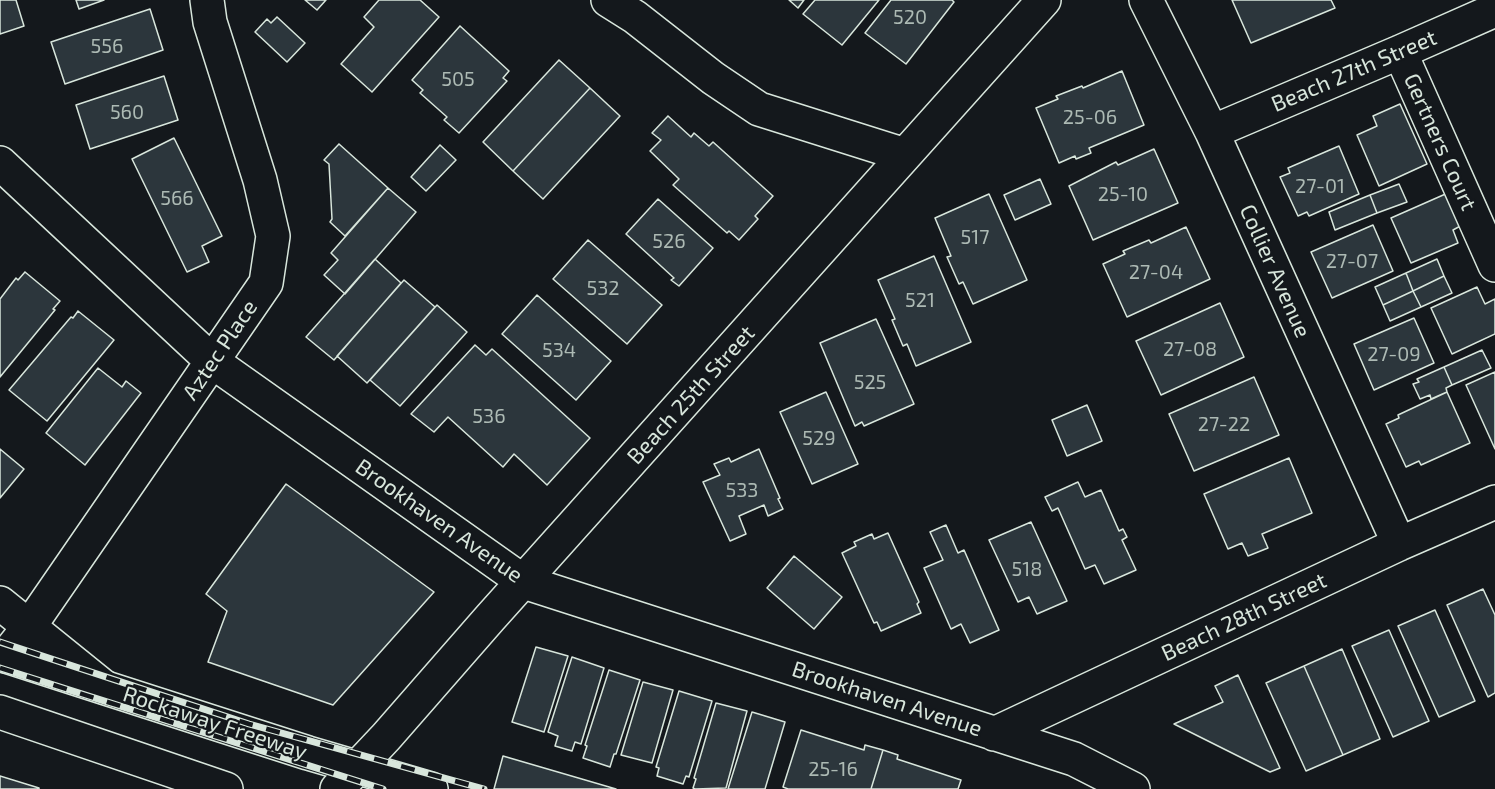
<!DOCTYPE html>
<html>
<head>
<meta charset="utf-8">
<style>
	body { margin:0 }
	canvas { display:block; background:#14181c }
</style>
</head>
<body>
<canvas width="1495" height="789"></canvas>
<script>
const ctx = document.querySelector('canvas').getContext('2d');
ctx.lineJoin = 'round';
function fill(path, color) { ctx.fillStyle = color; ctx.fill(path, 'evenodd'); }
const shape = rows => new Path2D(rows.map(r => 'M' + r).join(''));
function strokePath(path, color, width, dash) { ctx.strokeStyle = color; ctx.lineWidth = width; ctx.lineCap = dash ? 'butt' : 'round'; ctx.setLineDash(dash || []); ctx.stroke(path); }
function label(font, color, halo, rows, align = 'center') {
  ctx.font = font + ' "Exo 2",sans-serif'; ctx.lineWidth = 4.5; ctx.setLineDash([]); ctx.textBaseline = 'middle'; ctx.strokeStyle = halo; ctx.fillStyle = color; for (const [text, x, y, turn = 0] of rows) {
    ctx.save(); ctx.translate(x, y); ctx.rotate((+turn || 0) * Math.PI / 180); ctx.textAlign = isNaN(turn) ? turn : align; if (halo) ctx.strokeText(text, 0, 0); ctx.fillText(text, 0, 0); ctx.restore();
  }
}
const building = shape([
	[0,0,16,0,24,26,0,34,0,0],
	[76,0,104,0,79,9,76,0],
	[305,0,326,0,317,10,305,0],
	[379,0,420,0,439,17,372,92,341,64,374,27,364,17,379,0],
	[789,0,804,0,798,8,789,0],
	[815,0,879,0,842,45,803,14,815,0],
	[891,0,952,0,954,2,906,64,865,33,891,0],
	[1232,0,1331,0,1335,8,1251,43,1232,0],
	[150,9,163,50,65,84,51,42,150,9],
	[277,17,305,43,287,62,255,32,267,19,271,23,277,17],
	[460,26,509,71,503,78,507,81,459,133,444,120,447,117,420,93,423,90,412,80,460,26],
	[559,60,590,88,513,171,483,142,559,60],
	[1122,71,1144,125,1089,148,1091,153,1076,159,1075,156,1059,163,1036,108,1058,99,1056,96,1082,86,1083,88,1122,71],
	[164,76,178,120,90,149,76,105,164,76],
	[590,88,620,116,543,199,513,171,590,88],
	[1400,104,1427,164,1379,186,1357,135,1377,126,1373,116,1400,104],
	[668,116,691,137,694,133,709,146,713,142,773,196,755,216,758,219,739,240,729,231,727,233,673,185,679,179,650,151,661,140,652,133,668,116],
	[174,138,222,236,202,246,209,262,187,272,132,159,174,138],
	[339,144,388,188,345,236,330,222,332,219,329,164,324,160,339,144],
	[440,145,456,160,426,191,411,177,440,145],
	[1339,146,1359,194,1309,216,1307,212,1298,216,1280,177,1290,173,1288,168,1339,146],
	[1154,149,1178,203,1093,240,1069,186,1116,162,1118,165,1154,149],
	[1040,179,1051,204,1015,220,1004,195,1040,179],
	[1399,184,1407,202,1377,213,1370,195,1399,184],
	[388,188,416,212,345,294,324,275,338,260,331,253,388,188],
	[1450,192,1464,224,1453,230,1458,243,1411,263,1391,218,1450,192],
	[989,194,1027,280,973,304,963,282,959,284,947,257,951,256,935,218,989,194],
	[1370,195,1377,213,1335,230,1329,212,1370,195],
	[658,199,713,248,679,286,671,280,674,278,626,234,658,199],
	[1373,225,1393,271,1332,298,1311,252,1373,225],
	[1186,227,1210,279,1127,317,1103,264,1125,254,1123,251,1149,240,1151,243,1186,227],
	[588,240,662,305,627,344,553,279,588,240],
	[934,256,971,342,916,366,907,344,903,346,892,320,895,319,878,280,934,256],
	[375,259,401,283,334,360,306,337,375,259],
	[1437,259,1444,276,1413,291,1406,273,1437,259],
	[25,272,60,301,53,309,55,310,0,377,0,299,16,278,18,280,25,272],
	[1406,273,1413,291,1383,305,1375,287,1406,273],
	[1444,276,1452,293,1421,307,1413,291,1444,276],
	[404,280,435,307,367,383,337,356,404,280],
	[1477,287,1485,304,1495,299,1495,334,1452,354,1431,308,1477,287],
	[1413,291,1421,307,1390,321,1383,305,1413,291],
	[537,295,611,361,576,400,502,334,537,295],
	[1220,303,1244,357,1161,395,1136,341,1220,303],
	[437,305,467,332,400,406,370,380,437,305],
	[78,311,114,340,47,421,9,390,71,317,73,318,78,311],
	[1414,318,1434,363,1374,390,1354,344,1414,318],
	[876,319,914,404,864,426,862,422,855,426,820,343,876,319],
	[475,345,486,355,492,349,590,438,547,485,514,454,503,467,448,417,434,432,411,414,475,345],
	[1482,350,1491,368,1452,385,1444,367,1482,350],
	[1444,367,1452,385,1446,388,1447,392,1431,399,1430,395,1420,399,1413,384,1419,382,1417,379,1444,367],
	[98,368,122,387,126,381,141,393,85,465,46,433,98,368],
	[1495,372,1495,449,1466,385,1495,372],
	[1254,377,1279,435,1194,471,1169,414,1254,377],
	[826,392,858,464,812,484,780,412,826,392],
	[1447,392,1470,443,1421,465,1419,461,1406,467,1386,424,1399,418,1398,415,1447,392],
	[1087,405,1102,441,1067,456,1052,420,1087,405],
	[0,449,24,469,0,498,0,449],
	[759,449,780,498,778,499,783,509,768,516,764,505,739,516,746,534,730,541,703,482,720,475,714,464,729,458,731,462,759,449],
	[1289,458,1312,513,1262,534,1268,548,1248,556,1242,543,1228,549,1204,494,1289,458],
	[1078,482,1085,497,1101,490,1119,531,1123,529,1127,537,1122,540,1136,570,1104,584,1095,565,1085,569,1058,508,1052,511,1045,497,1078,482],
	[286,484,434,592,333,705,208,662,227,611,206,594,286,484],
	[1031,522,1067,601,1037,614,1029,597,1018,602,989,540,1031,522],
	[946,525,958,553,964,550,999,630,970,643,961,624,951,629,924,568,943,560,930,532,946,525],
	[888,533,919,602,917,604,921,613,881,631,877,622,874,623,842,553,856,546,854,542,872,534,874,539,888,533],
	[794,556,842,597,814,629,767,588,794,556],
	[1483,589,1495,615,1495,693,1488,697,1447,605,1483,589],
	[1435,610,1475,701,1439,717,1398,626,1435,610],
	[1389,630,1429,721,1393,737,1352,646,1389,630],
	[536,647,568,656,544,732,512,722,536,647],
	[1342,649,1380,739,1343,755,1304,666,1342,649],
	[572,657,604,668,581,744,575,742,572,751,555,746,558,736,548,732,572,657],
	[1304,666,1343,755,1306,771,1266,683,1304,666],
	[609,670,640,680,616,754,614,754,610,767,583,758,587,746,585,745,609,670],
	[1238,675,1280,768,1270,772,1174,724,1223,702,1215,686,1238,675],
	[643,682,673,690,652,763,621,755,643,682],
	[679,691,712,701,689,777,686,776,683,784,657,776,659,768,656,767,679,691],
	[716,703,747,711,726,788,695,789,693,788,696,779,694,778,716,703],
	[752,712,785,722,765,789,728,789,752,712],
	[801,730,864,750,865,745,883,750,871,789,788,789,783,787,801,730],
	[883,750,898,755,897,759,961,780,958,789,871,789,883,750],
	[503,756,616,789,494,789,503,756],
	[0,776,39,788,39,789,0,789,0,776]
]);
fill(building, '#2c363c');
strokePath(building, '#d8e6dc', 1.5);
const street = shape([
	[608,0,635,17,713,78,759,109,905,155],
	[1146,0,1212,132,1399,544],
	[1400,52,1495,265],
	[1212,132,1400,52,1495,10],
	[0,163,213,362,524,582,1074,759,1133,789],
	[0,603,104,687],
	[6,656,29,627,266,283,273,236,260,180,210,22,207,0],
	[994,734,1399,544,1495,502],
	[337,789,386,737,490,618,1044,0]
]);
const secondary = shape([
	[0,654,308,753,431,789],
	[0,712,226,789]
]);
strokePath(street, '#d8e6dc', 36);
strokePath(secondary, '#d8e6dc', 36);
strokePath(street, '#14181c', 33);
strokePath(secondary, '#14181c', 33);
const rail = shape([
	[0,642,249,724,484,789],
	[0,668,383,789]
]);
strokePath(rail, '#d8e6dc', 7);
strokePath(rail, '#14181c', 4.5, [14]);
label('20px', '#adbab4', null, [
	["520",910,17],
	["556",107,46],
	["505",458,79],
	["560",127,112],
	["25-06",1090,117],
	["27-01",1320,186],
	["25-10",1123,194],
	["566",177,198],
	["517",975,237],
	["526",669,241],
	["27-07",1352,261],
	["27-04",1156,272],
	["532",603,288],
	["521",920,300],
	["27-08",1190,349],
	["534",559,350],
	["27-09",1394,354],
	["525",870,382],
	["536",489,416],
	["27-22",1224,424],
	["529",819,438],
	["533",742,490],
	["518",1027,569],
	["25-16",833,769]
]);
label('22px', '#d8e6dc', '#14181c', [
	["Beach 27th Street",1354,71,-23],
	["Gertners Court",1440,142,66],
	["Collier Avenue",1275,271,66],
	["Aztec Place",220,350,-56],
	["Beach 25th Street",691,395,-48],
	["Brookhaven Avenue",439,521,35],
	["Beach 28th Street",1244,617,-25],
	["Brookhaven Avenue",887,699,18],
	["Rockaway Freeway",215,723,18]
]);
</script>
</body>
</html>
